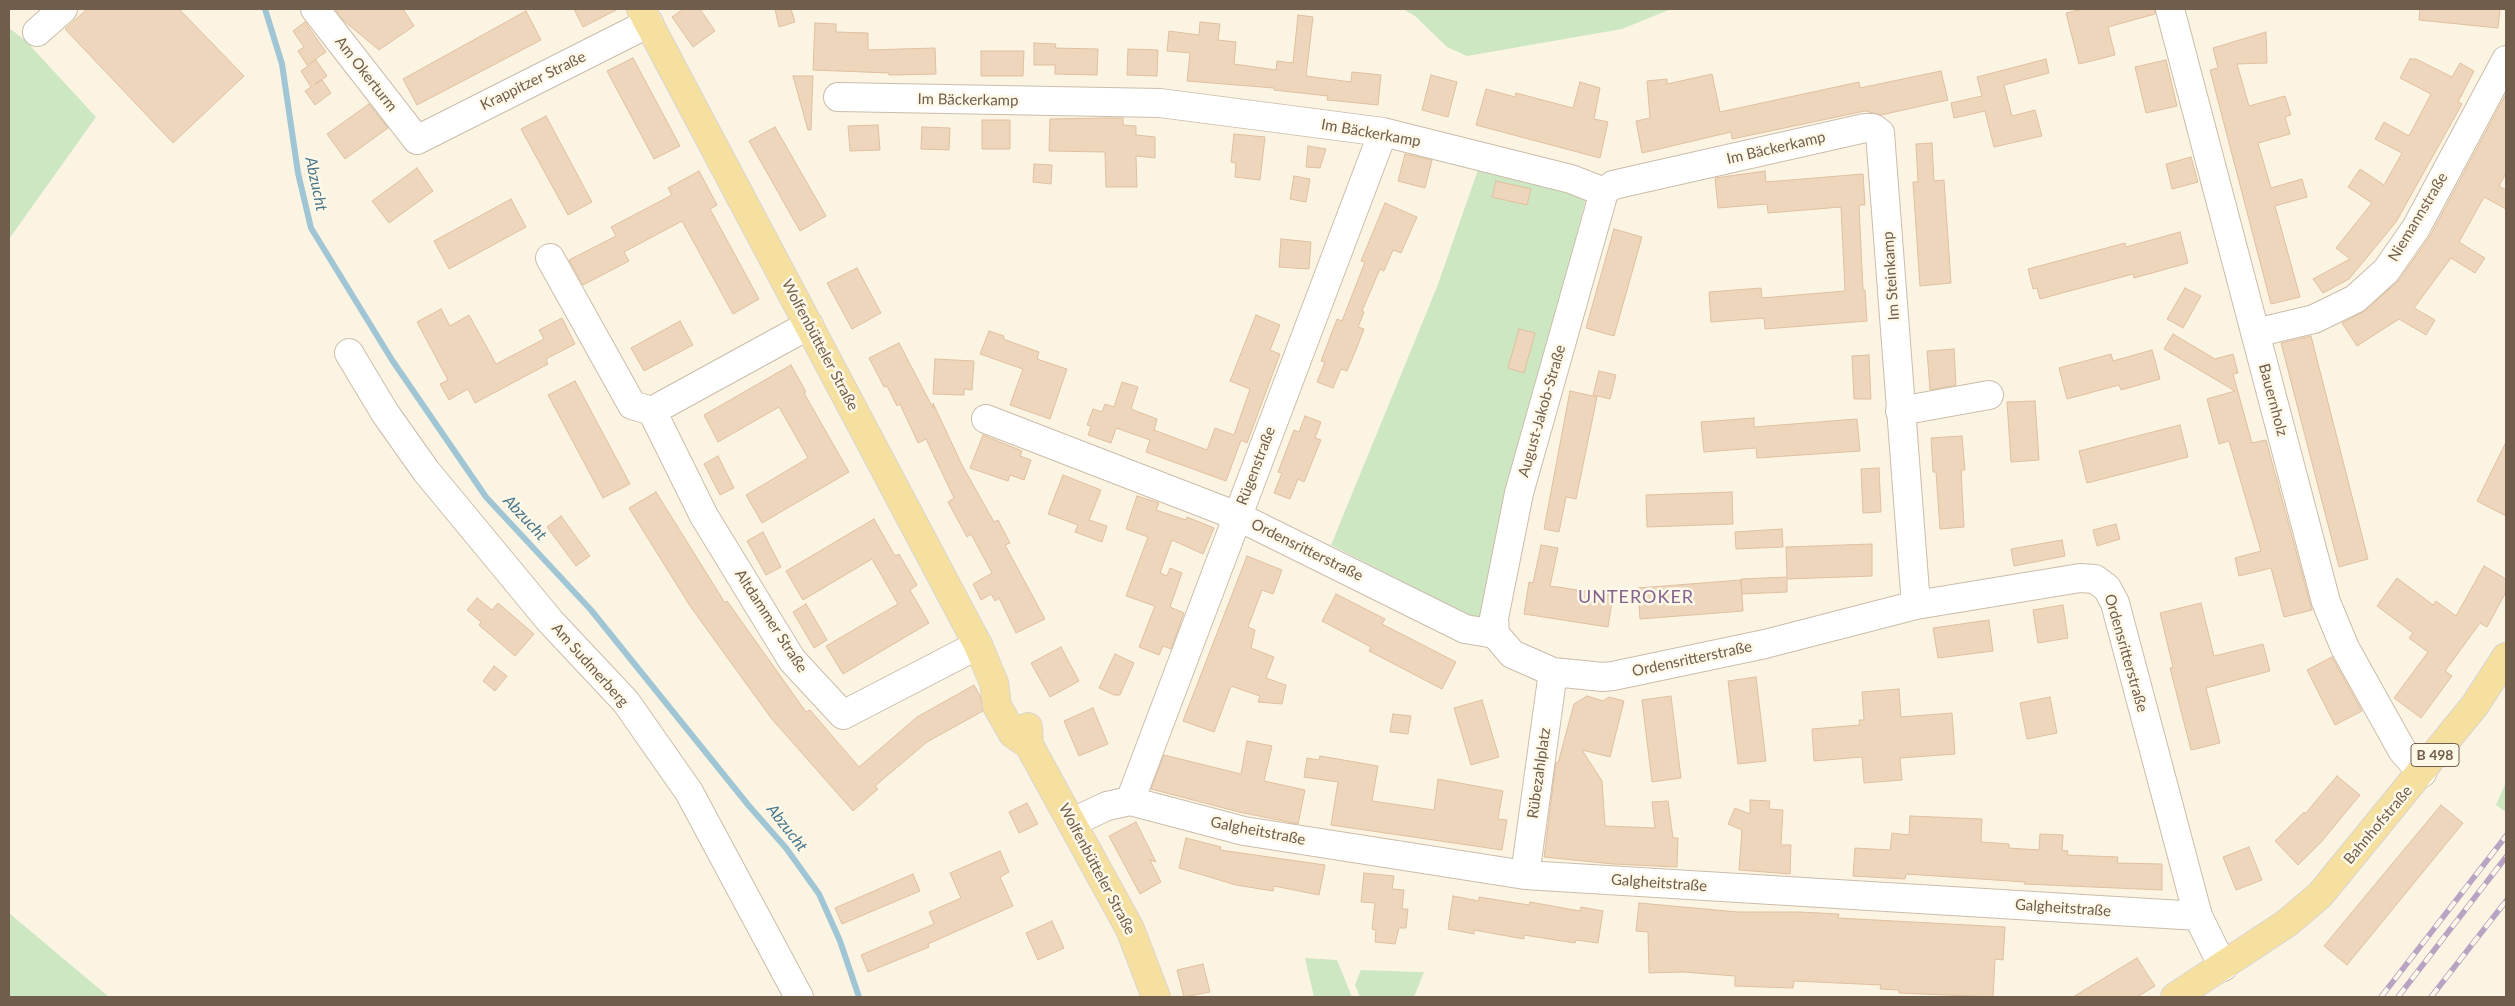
<!DOCTYPE html>
<html>
<head>
<meta charset="utf-8">
<style>
	body { margin:0 }
	#map { position:relative; width:2515px; height:1006px; overflow:hidden; background:#fbf4e3; font-family:Lato,sans-serif }
	canvas { display:block }
	.frame { position:absolute; inset:0; border:10px solid #715d4b; pointer-events:none }
</style>
</head>
<body>
<div id="map">
<canvas width="2515" height="1006"></canvas>
<div class="frame"></div>
</div>
<script>
const ctx = document.querySelector('canvas').getContext('2d');
ctx.lineJoin = 'round';
function fill(path, color) { ctx.fillStyle = color; ctx.fill(path, 'evenodd'); }
const shape = rows => new Path2D(rows.map(r => 'M' + r).join(''));
function strokePath(path, color, width, dash) { ctx.strokeStyle = color; ctx.lineWidth = width; ctx.lineCap = dash ? 'butt' : 'round'; ctx.setLineDash(dash || []); ctx.stroke(path); }
function label(font, color, halo, rows, align = 'center') {
  ctx.font = font + ' Lato,sans-serif'; ctx.lineWidth = 5; ctx.setLineDash([]); ctx.textBaseline = 'middle'; ctx.strokeStyle = halo; ctx.fillStyle = color; for (const [text, x, y, turn = 0] of rows) {
    ctx.save(); ctx.translate(x, y); ctx.rotate((+turn || 0) * Math.PI / 180); ctx.textAlign = isNaN(turn) ? turn : align; if (halo) ctx.strokeText(text, 0, 0); ctx.fillText(text, 0, 0); ctx.restore();
  }
}
fill(shape([
	[1403,9,1671,9,1622,29,1467,56,1447,47,1415,16],
	[9,28,25,40,96,117,9,239],
	[1479,167,1587,195,1510,492,1484,614,1475,619,1331,545,1437,287],
	[2506,782,2506,812,2496,805],
	[9,913,109,997,9,997],
	[1305,958,1337,960,1352,997,1314,997],
	[1361,970,1416,972,1424,972,1414,997,1360,997,1355,985]
]), '#cde7c3');
strokePath(shape([
	[265,9,282,64,298,173,311,228,392,360,486,497,591,610,749,806,786,848,819,894,840,941,859,997]
]), '#a0c5d4', 6);
const building = shape([
	[87,9,179,9,244,76,173,143,65,29,87,9],
	[335,9,403,9,414,26,379,50,344,21,335,9],
	[574,9,618,9,583,27,574,9],
	[683,9,700,9,715,31,693,47,672,17,683,9],
	[775,9,791,9,795,22,779,27,775,9],
	[2083,9,2155,9,2155,14,2108,27,2115,55,2079,64,2066,13,2083,9],
	[2420,9,2500,9,2498,28,2419,20,2420,9],
	[526,11,541,40,417,105,403,79,526,11],
	[1298,15,1313,17,1306,76,1351,82,1352,72,1381,75,1378,105,1327,100,1328,96,1274,90,1274,88,1187,81,1190,53,1167,51,1169,31,1199,35,1200,22,1220,24,1218,40,1236,42,1234,64,1276,70,1277,61,1293,63,1298,15],
	[305,22,326,52,307,65,298,51,304,47,293,31,305,22],
	[815,23,836,24,836,32,868,33,868,50,935,48,936,74,889,75,889,73,813,70,815,23],
	[2266,32,2267,63,2237,64,2249,106,2285,96,2291,115,2285,117,2290,134,2258,143,2271,188,2302,179,2307,197,2275,206,2300,297,2271,304,2210,70,2218,68,2213,48,2266,32],
	[1034,43,1056,44,1055,48,1098,49,1097,75,1055,74,1055,65,1034,65,1034,43],
	[1128,49,1158,50,1157,76,1127,75,1128,49],
	[981,51,1024,51,1023,76,981,76,981,51],
	[633,58,680,146,654,159,607,71,633,58],
	[2046,59,2049,73,2004,85,2012,116,2035,110,2042,136,1994,147,1985,111,1954,118,1951,103,1982,96,1977,77,2046,59],
	[2410,59,2416,59,2452,77,2460,63,2474,71,2458,102,2462,104,2396,222,2349,279,2323,293,2313,279,2350,259,2336,248,2372,203,2348,187,2360,169,2384,185,2402,153,2375,139,2384,122,2409,136,2431,94,2400,78,2410,59],
	[316,60,327,76,315,84,322,80,331,93,315,105,305,91,311,87,301,71,316,60],
	[2166,60,2177,106,2146,113,2135,67,2166,60],
	[1941,71,1948,100,1881,115,1865,111,1732,139,1731,132,1642,153,1636,121,1650,118,1647,81,1667,79,1667,84,1712,74,1720,112,1859,82,1860,88,1941,71],
	[1431,75,1457,82,1448,117,1422,110,1431,75],
	[793,76,813,76,811,130,808,130,793,76],
	[1580,82,1600,88,1594,119,1608,122,1600,158,1476,125,1486,89,1515,97,1516,93,1573,108,1580,82],
	[2506,94,2506,173,2499,186,2506,190,2506,209,2484,197,2459,242,2485,258,2475,273,2451,258,2414,308,2435,320,2426,335,2399,319,2357,346,2342,323,2365,311,2399,280,2430,236,2506,94],
	[369,104,388,128,345,159,327,134,369,104],
	[546,116,592,202,568,215,521,129,546,116],
	[1107,118,1123,118,1123,125,1136,126,1136,135,1155,137,1155,158,1136,156,1137,187,1106,187,1105,152,1049,151,1050,119,1107,118],
	[982,120,1010,120,1010,149,982,149,982,120],
	[878,125,880,150,850,151,848,126,878,125],
	[775,127,826,216,800,231,749,141,775,127],
	[922,127,950,128,949,150,921,149,922,127],
	[1234,134,1265,137,1260,180,1235,177,1236,163,1231,162,1234,134],
	[1932,143,1934,181,1944,180,1951,283,1920,286,1913,182,1918,182,1916,144,1932,143],
	[1308,146,1326,149,1320,168,1306,167,1308,146],
	[1405,154,1432,160,1425,188,1398,181,1405,154],
	[2191,157,2198,182,2172,189,2166,164,2191,157],
	[1034,164,1052,165,1051,184,1033,182,1034,164],
	[417,168,433,191,389,223,372,201,417,168],
	[699,171,717,205,710,209,759,299,733,314,682,221,624,252,629,261,583,285,569,260,616,236,611,227,672,195,668,188,699,171],
	[1765,171,1766,182,1863,174,1865,205,1859,205,1863,290,1865,290,1867,321,1765,329,1764,318,1711,322,1709,292,1761,288,1762,298,1845,291,1841,207,1768,213,1767,204,1718,208,1715,178,1765,171],
	[1294,176,1310,179,1306,202,1290,199,1294,176],
	[1496,181,1531,189,1527,205,1492,197,1496,181],
	[511,199,526,227,449,269,434,241,511,199],
	[1385,203,1417,217,1401,253,1393,250,1384,271,1380,269,1362,311,1364,312,1358,327,1364,329,1356,350,1347,371,1341,369,1333,388,1317,382,1325,362,1321,361,1337,319,1342,321,1365,262,1361,261,1385,203],
	[1614,229,1642,237,1614,336,1586,328,1614,229],
	[2180,232,2188,263,2134,278,2133,274,2040,299,2037,288,2033,289,2028,269,2125,243,2126,247,2180,232],
	[1281,239,1311,242,1309,269,1279,267,1281,239],
	[857,268,881,313,852,329,827,283,857,268],
	[2185,288,2201,296,2183,328,2167,319,2185,288],
	[441,309,450,326,469,315,496,364,544,339,539,330,562,318,575,344,546,359,548,364,475,403,468,389,449,400,440,384,448,380,417,322,441,309],
	[1256,315,1280,325,1270,350,1280,354,1247,443,1241,440,1226,481,1146,452,1150,440,1116,428,1111,443,1088,435,1091,426,1087,425,1093,409,1102,412,1105,404,1114,407,1122,382,1138,387,1131,409,1157,419,1154,431,1154,430,1207,450,1215,428,1234,435,1250,389,1230,381,1256,315],
	[680,321,693,345,644,371,631,348,680,321],
	[1519,329,1535,333,1524,373,1508,368,1519,329],
	[989,331,1004,336,1003,339,1039,352,1037,359,1067,369,1050,419,1010,405,1023,369,980,354,989,331],
	[2173,334,2215,359,2233,354,2238,373,2233,374,2252,443,2266,440,2312,610,2284,617,2271,568,2239,576,2235,558,2261,551,2229,441,2219,444,2207,399,2235,391,2164,349,2173,334],
	[2311,336,2368,559,2339,567,2281,343,2311,336],
	[899,343,933,408,933,403,962,465,994,522,998,520,1010,543,1005,545,1045,619,1016,633,999,598,995,601,991,594,981,600,973,584,992,573,971,534,967,537,948,502,954,498,926,439,918,443,900,404,897,406,887,386,884,387,869,358,899,343],
	[1954,349,1956,385,1930,390,1927,351,1954,349],
	[2152,350,2160,379,2121,390,2119,385,2067,399,2059,368,2111,354,2113,361,2152,350],
	[1869,355,1871,399,1854,399,1852,356,1869,355],
	[935,359,974,361,972,390,964,389,964,395,933,394,935,359],
	[791,365,806,392,804,393,849,472,762,523,746,495,808,458,779,407,718,442,704,415,791,365],
	[1599,371,1616,375,1610,399,1593,395,1599,371],
	[575,381,630,484,603,498,548,395,575,381],
	[1570,391,1597,397,1576,499,1566,497,1559,532,1544,529,1570,391],
	[2035,401,2039,460,2011,462,2007,402,2035,401],
	[1305,416,1321,422,1315,438,1321,440,1304,482,1298,479,1290,499,1274,493,1282,473,1278,472,1294,430,1299,432,1305,416],
	[1754,418,1754,427,1857,419,1860,451,1757,458,1756,448,1704,452,1701,422,1754,418],
	[2180,425,2188,457,2087,483,2079,451,2180,425],
	[983,435,1022,451,1020,456,1031,460,1024,480,1010,475,1008,481,970,468,983,435],
	[1962,436,1965,470,1961,470,1964,527,1940,529,1936,472,1933,472,1931,438,1962,436],
	[2506,442,2506,516,2477,501,2506,442],
	[718,456,734,488,720,495,704,464,718,456],
	[1879,468,1881,512,1863,513,1861,469,1879,468],
	[1063,475,1101,490,1089,520,1107,526,1102,542,1075,532,1078,525,1048,514,1063,475],
	[656,492,725,603,727,601,806,712,810,710,859,767,917,717,974,685,980,696,983,711,927,742,875,786,878,789,853,811,771,718,690,606,629,508,656,492],
	[1732,492,1733,524,1647,527,1646,495,1732,492],
	[1137,496,1159,503,1156,510,1186,520,1187,517,1214,528,1203,554,1172,540,1160,573,1167,576,1170,568,1182,573,1170,607,1184,613,1171,649,1163,646,1159,655,1139,647,1155,606,1126,596,1148,537,1126,529,1137,496],
	[561,516,590,556,576,566,547,527,561,516],
	[874,519,895,556,899,554,917,585,910,590,929,623,843,674,826,646,898,604,872,559,803,600,786,571,874,519],
	[2116,524,2120,539,2097,546,2093,530,2116,524],
	[1782,529,1783,547,1736,549,1735,532,1782,529],
	[763,532,781,567,766,575,747,541,763,532],
	[2062,540,2065,556,2014,566,2011,549,2062,540],
	[1872,544,1872,576,1787,579,1787,592,1742,594,1741,579,1787,577,1786,547,1872,544],
	[1541,545,1558,548,1550,586,1613,595,1608,627,1524,614,1529,582,1533,583,1541,545],
	[1247,556,1282,570,1273,594,1262,590,1248,627,1255,630,1251,648,1274,657,1266,678,1286,685,1282,704,1258,702,1260,696,1231,686,1214,732,1183,721,1247,556],
	[2484,566,2506,579,2506,592,2487,627,2480,623,2445,671,2452,676,2421,718,2394,698,2428,652,2409,638,2413,633,2377,606,2397,578,2433,605,2436,601,2456,616,2484,566],
	[1741,580,1743,611,1640,619,1638,588,1741,580],
	[1336,594,1385,619,1382,624,1456,662,1442,689,1369,651,1371,647,1322,621,1336,594],
	[477,598,492,610,498,603,534,634,515,656,479,625,481,622,467,610,477,598],
	[2201,603,2214,656,2263,644,2270,671,2206,688,2220,743,2191,750,2170,668,2173,667,2160,613,2201,603],
	[806,604,827,640,814,648,793,612,806,604],
	[2063,605,2068,638,2038,643,2033,610,2063,605],
	[1989,620,1993,651,1938,658,1933,628,1989,620],
	[1061,647,1079,681,1050,697,1031,663,1061,647],
	[1115,654,1134,663,1120,695,1114,695,1099,688,1115,654],
	[2332,657,2362,711,2335,725,2307,670,2332,657],
	[494,666,507,676,495,691,483,681,494,666],
	[1756,677,1766,761,1738,764,1728,681,1756,677],
	[1899,689,1901,717,1952,713,1955,754,1900,758,1902,780,1864,783,1862,757,1814,761,1812,729,1860,725,1859,720,1864,720,1862,692,1899,689],
	[1587,696,1603,701,1609,697,1624,701,1610,757,1582,750,1602,781,1605,826,1655,828,1652,802,1668,801,1673,838,1678,838,1677,867,1613,864,1544,857,1556,762,1558,763,1574,704,1587,696],
	[1671,696,1681,778,1652,782,1642,700,1671,696],
	[2050,697,2057,733,2027,739,2020,703,2050,697],
	[1482,700,1499,757,1471,765,1454,708,1482,700],
	[1093,708,1108,744,1079,756,1064,721,1093,708],
	[1393,714,1411,716,1408,734,1390,732,1393,714],
	[1247,741,1272,746,1264,781,1305,790,1298,824,1239,812,1151,789,1164,755,1241,774,1247,741],
	[1320,756,1378,766,1372,801,1434,810,1438,779,1503,791,1498,819,1507,820,1502,850,1331,825,1338,782,1304,777,1307,758,1319,760,1320,756],
	[2337,776,2360,795,2322,841,2298,865,2275,841,2304,812,2305,814,2337,776],
	[1750,800,1770,801,1769,809,1783,810,1781,845,1791,845,1790,874,1739,870,1742,830,1728,824,1735,808,1750,814,1750,800],
	[1027,803,1038,824,1019,833,1009,812,1027,803],
	[2441,805,2463,823,2347,965,2324,946,2441,805],
	[1910,816,1982,819,1981,842,2009,844,2009,848,2039,850,2040,834,2063,835,2062,850,2068,851,2067,855,2118,857,2117,863,2162,864,2162,890,2024,884,2025,882,1906,874,1905,879,1853,876,1855,848,1890,850,1892,833,1909,835,1910,816],
	[1136,822,1156,862,1150,860,1161,882,1140,894,1109,836,1136,822],
	[1186,838,1221,847,1220,850,1325,865,1319,895,1274,886,1273,891,1236,885,1179,868,1186,838],
	[2249,847,2262,880,2236,890,2223,857,2249,847],
	[1000,851,1009,872,1000,877,1013,906,928,944,929,947,868,972,861,955,934,924,929,912,961,898,950,873,1000,851],
	[1364,873,1394,876,1392,889,1404,890,1402,909,1408,909,1406,928,1399,928,1395,944,1375,942,1376,930,1372,929,1375,903,1361,902,1364,873],
	[913,874,920,891,842,924,835,908,913,874],
	[1453,896,1479,901,1479,897,1529,905,1530,902,1580,911,1581,907,1603,911,1598,943,1576,940,1575,943,1524,935,1524,939,1474,930,1474,934,1448,929,1453,896],
	[1639,903,1738,912,1799,912,1839,914,1838,918,2005,927,2003,960,1995,959,1993,997,1899,993,1899,990,1880,989,1881,985,1794,981,1793,988,1735,986,1735,976,1683,972,1649,973,1648,932,1636,931,1639,903],
	[1052,921,1064,948,1038,960,1026,933,1052,921],
	[2137,958,2155,986,2137,997,2073,997,2137,958],
	[1203,964,1210,992,1184,997,1177,970,1203,964]
]);
fill(building, '#eed6bc');
strokePath(building, '#e0bf9e', 1);
const minor = shape([
	[315,9,417,140,649,23],
	[2170,9,2326,602,2345,648,2402,750,2422,773],
	[37,32,63,9],
	[838,97,1160,103,1383,132,1571,179,1604,192],
	[1604,192,1613,185,1865,128,1873,128,1880,133,1916,605],
	[550,258,632,405,652,411],
	[809,325,652,411,704,516,792,660,843,715,978,645],
	[2255,333,2314,319,2355,299,2386,271,2416,228,2506,60],
	[349,353,385,413,426,471,550,621,626,702,689,792,799,997],
	[1900,411,1989,395],
	[986,419,1237,516,1465,629,1495,634,1512,654,1553,672,1603,677,1613,676,1765,644,1916,605,2080,578,2095,579,2107,588,2115,603,2198,916,2223,967],
	[1495,634,1494,618,1519,493,1604,192],
	[1130,801,1383,132],
	[1073,822,1107,806,1130,801,1244,831,1525,875,2198,916],
	[1525,875,1553,672]
]);
const major = shape([
	[641,9,978,645,994,683,997,706,1013,734,1029,745],
	[1028,727,1029,745,1130,929,1156,997],
	[2175,997,2287,923,2320,895,2475,705,2506,657]
]);
strokePath(minor, '#cbbdaa', 30);
strokePath(major, '#dad5d0', 30);
strokePath(minor, '#fff', 28);
strokePath(major, '#f6e09f', 28);
const rail = shape([
	[2381,997,2506,836],
	[2398,997,2506,857],
	[2431,997,2506,901]
]);
strokePath(rail, '#b8a3c3', 5.5);
strokePath(rail, '#fef8e9', 4, [11]);
for (const [x, y, w] of [
	[2435,755,48]
]) { const box = new Path2D(); box.roundRect(x - w / 2, y - 11.5, w, 23, 4); ctx.fillStyle = '#fef8e9'; ctx.fill(box); strokePath(box, '#715d4b', 1); }
label('bold 14px', '#715d4b', null, [
	["B 498",2435,755]
]);
label('15px', '#715d4b', '#fef8e9', [
	["Am Okerturm",366,74,52],
	["Krappitzer Straße",533,81,-26],
	["Im Bäckerkamp",968,100,1],
	["Im Bäckerkamp",1371,133,10],
	["Im Bäckerkamp",1776,148,-13],
	["Niemannstraße",2418,217,-59],
	["Im Steinkamp",1891,276,-94],
	["Wolfenbütteler Straße",820,345,62],
	["Bauernholz",2273,400,75],
	["August-Jakob-Straße",1542,411,-74],
	["Rügenstraße",1256,466,-69],
	["Ordensritterstraße",1307,550,26],
	["Altdammer Straße",771,621,57],
	["Ordensritterstraße",2126,653,74],
	["Ordensritterstraße",1692,659,-12],
	["Am Sudmerberg",590,665,48],
	["Rübezahlplatz",1539,773,-82],
	["Bahnhofstraße",2378,825,-50],
	["Galgheitstraße",1258,831,11],
	["Wolfenbütteler Straße",1097,869,62],
	["Galgheitstraße",1659,883,4],
	["Galgheitstraße",2063,908,4]
]);
label('italic 16px', '#49778a', '#fef8e9', [
	["Abzucht",316,184,78],
	["Abzucht",525,518,47],
	["Abzucht",787,828,52]
]);
ctx.letterSpacing = '1px';
label('18px', '#84638d', '#fef8e9', [
	["UNTEROKER",1636,597]
]);
ctx.letterSpacing = '0px';
</script>
</body>
</html>
